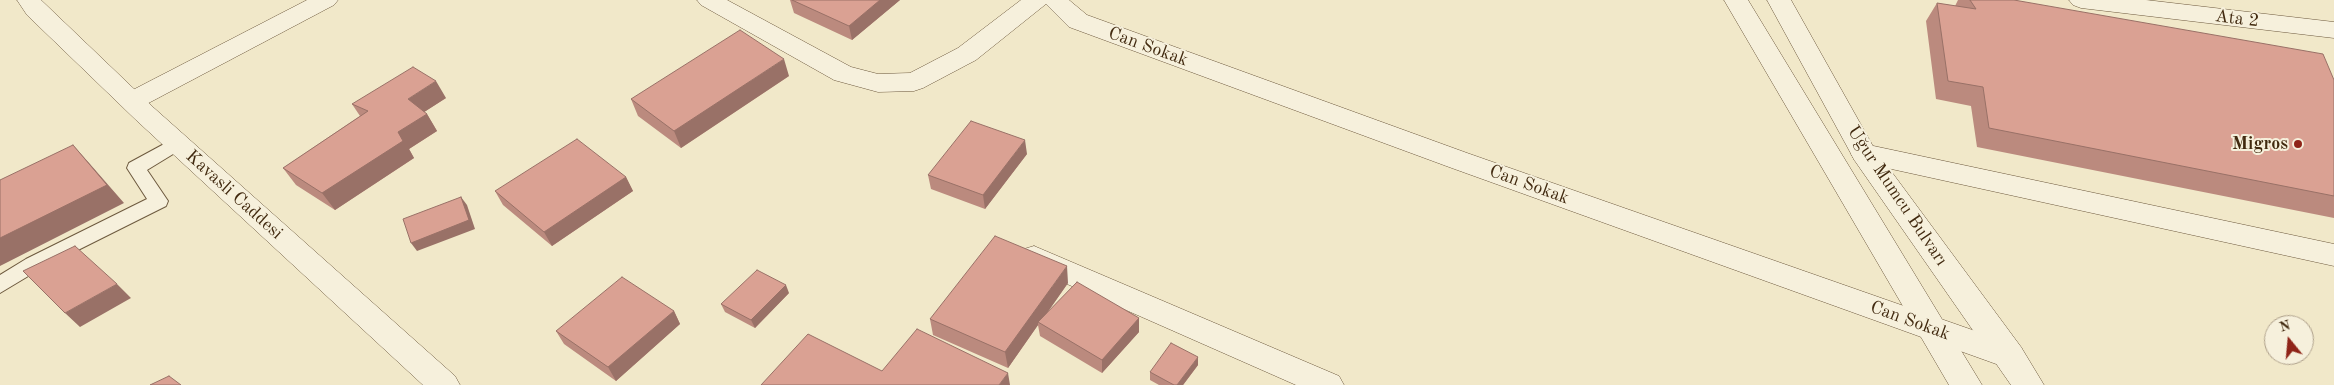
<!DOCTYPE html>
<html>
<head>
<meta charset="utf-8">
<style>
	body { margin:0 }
	#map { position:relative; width:2334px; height:385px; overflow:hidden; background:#f1e8c9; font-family:"Old Standard TT",serif }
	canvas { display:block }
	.north { position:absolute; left:2264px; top:315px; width:50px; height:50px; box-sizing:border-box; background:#f6f0dc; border:1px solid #aea08a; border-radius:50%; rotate:343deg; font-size:14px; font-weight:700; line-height:20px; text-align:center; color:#41290f }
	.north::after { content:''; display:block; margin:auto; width:18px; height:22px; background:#8f2418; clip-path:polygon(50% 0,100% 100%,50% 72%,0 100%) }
</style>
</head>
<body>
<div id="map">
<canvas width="2334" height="385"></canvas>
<div class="north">N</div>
</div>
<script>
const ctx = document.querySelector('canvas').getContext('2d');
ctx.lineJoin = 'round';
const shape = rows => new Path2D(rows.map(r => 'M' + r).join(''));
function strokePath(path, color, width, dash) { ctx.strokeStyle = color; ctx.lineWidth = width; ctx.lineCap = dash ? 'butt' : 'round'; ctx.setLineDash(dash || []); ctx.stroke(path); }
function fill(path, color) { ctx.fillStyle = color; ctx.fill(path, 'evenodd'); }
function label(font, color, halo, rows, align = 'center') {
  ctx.font = font + ' "Old Standard TT",serif'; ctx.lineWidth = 4; ctx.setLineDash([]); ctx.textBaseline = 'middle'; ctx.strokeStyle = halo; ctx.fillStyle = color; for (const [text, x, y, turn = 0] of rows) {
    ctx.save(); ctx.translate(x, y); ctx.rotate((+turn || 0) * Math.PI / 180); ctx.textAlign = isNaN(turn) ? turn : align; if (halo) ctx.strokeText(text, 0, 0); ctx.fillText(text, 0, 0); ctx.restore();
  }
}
const service = shape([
	[177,137,183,138,186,143,183,148,147,170,168,201,166,206,40,269,0,293,0,275,26,259,147,199,127,168,129,163,177,137]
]);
const minor = shape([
	[307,0,338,0,334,5,141,107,132,110,123,107,119,101,123,95,307,0],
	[697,0,727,0,851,67,878,74,910,73,958,48,1021,0,1069,0,1087,15,1467,153,2021,347,2025,356,2021,365,2010,369,1999,365,1449,167,1069,27,1046,4,976,60,923,88,914,91,878,92,834,80,701,5,697,0],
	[2069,0,2146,0,2334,22,2334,38,2081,8,2073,5,2069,0],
	[1864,144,2334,244,2334,266,1855,161,1851,154,1855,147,1864,144],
	[1034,246,1339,376,1344,385,1296,385,1024,265,1020,257,1024,249,1034,246]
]);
const tertiary = shape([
	[17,0,41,0,154,108,455,376,460,385,423,385,136,120,27,15,17,0],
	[1724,0,1748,0,1982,385,1949,385,1724,0],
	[1767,0,1791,0,1874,148,2021,347,2044,385,2011,385,1855,161,1767,0]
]);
strokePath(service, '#6d593e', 2);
strokePath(minor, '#6d593e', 1);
strokePath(tertiary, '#6d593e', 1);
fill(service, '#f6f0dc');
fill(minor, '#f6f0dc');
fill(tertiary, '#f6f0dc');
fill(shape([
	[790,0,900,0,852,40,794,13],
	[1958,0,2014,0,2334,80,2334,218,1977,147,1971,106,1936,99,1926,21,1937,3,1955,6],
	[789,76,681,148,638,116,631,99],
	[446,98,424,112,427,114,437,131,409,149,414,158,335,210,296,185,283,168,360,116,352,104],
	[1027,154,985,209,931,189,928,175],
	[626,177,633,191,552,246,503,205,495,191],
	[1068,283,1047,313,1139,318,1139,332,1102,373,1040,336,1038,325,1008,368,933,335,930,319],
	[789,293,755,328,725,312,721,304],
	[674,311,680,324,616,381,564,344,556,331],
	[1198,365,1183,385,1159,385,1150,380,1150,372]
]), '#bb8a7e');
fill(shape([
	[880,0,900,0,852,40,849,26],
	[784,59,789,76,681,148,674,131],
	[436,81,446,98,418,116,408,99],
	[427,114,437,131,409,149,414,158,335,210,322,193,398,132],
	[1025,140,1027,154,985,209,983,195],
	[73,145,90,164,124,203,0,266,0,238],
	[626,177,633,191,552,246,544,232],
	[461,197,467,205,475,229,417,251,411,243],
	[1067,266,1068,283,1040,323,1038,322,1038,325,1008,368,1005,352],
	[117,284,131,298,80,327,65,313],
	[786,285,789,293,755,328,751,320],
	[674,311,680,324,616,381,608,367],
	[1139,318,1139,332,1102,373,1102,360],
	[1198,357,1198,365,1183,385,1177,385],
	[1008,373,1010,385,999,385]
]), '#997167');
const building = shape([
	[792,0,880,0,849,26,792,0],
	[1970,0,2014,0,2323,54,2334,80,2334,196,1989,128,1983,87,1948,81,1937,3,1976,9,1970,0],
	[740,30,784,59,674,131,631,99,740,30],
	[413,67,436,81,408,99,427,114,398,132,403,141,322,193,283,168,368,111,352,104,413,67],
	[971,121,1025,140,983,195,928,175,971,121],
	[577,139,626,177,544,232,495,191,577,139],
	[73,145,107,185,0,238,0,180,73,145],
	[461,197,469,220,411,243,403,219,461,197],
	[995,236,1067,266,1005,352,930,319,995,236],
	[75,246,117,284,65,313,23,271,75,246],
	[757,270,786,285,751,320,721,304,757,270],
	[622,277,674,311,608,367,556,331,622,277],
	[1077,282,1139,318,1102,360,1038,322,1077,282],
	[917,329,1008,373,999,385,761,385,808,334,882,371,917,329],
	[1171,343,1198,357,1177,385,1174,385,1150,372,1171,343],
	[169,376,181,385,150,385,169,376]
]);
fill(building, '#daa193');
strokePath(building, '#997167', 1);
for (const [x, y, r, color] of [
	[2298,144,5,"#8f2418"]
]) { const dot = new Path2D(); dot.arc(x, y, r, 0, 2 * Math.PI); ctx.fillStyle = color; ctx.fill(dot); strokePath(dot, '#f6f0dc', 2); }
label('18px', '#41290f', '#f6f0dc', [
	["Ata 2",2237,19,7],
	["Can Sokak",1148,47,20],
	["Can Sokak",1529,185,20],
	["Kavasli Caddesi",234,195,42],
	["Uğur Mumcu Bulvarı",1897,196,56],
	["Can Sokak",1910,321,20]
]);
label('bold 18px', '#41290f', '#f6f0dc', [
	["Migros",2288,144]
], 'right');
</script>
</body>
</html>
